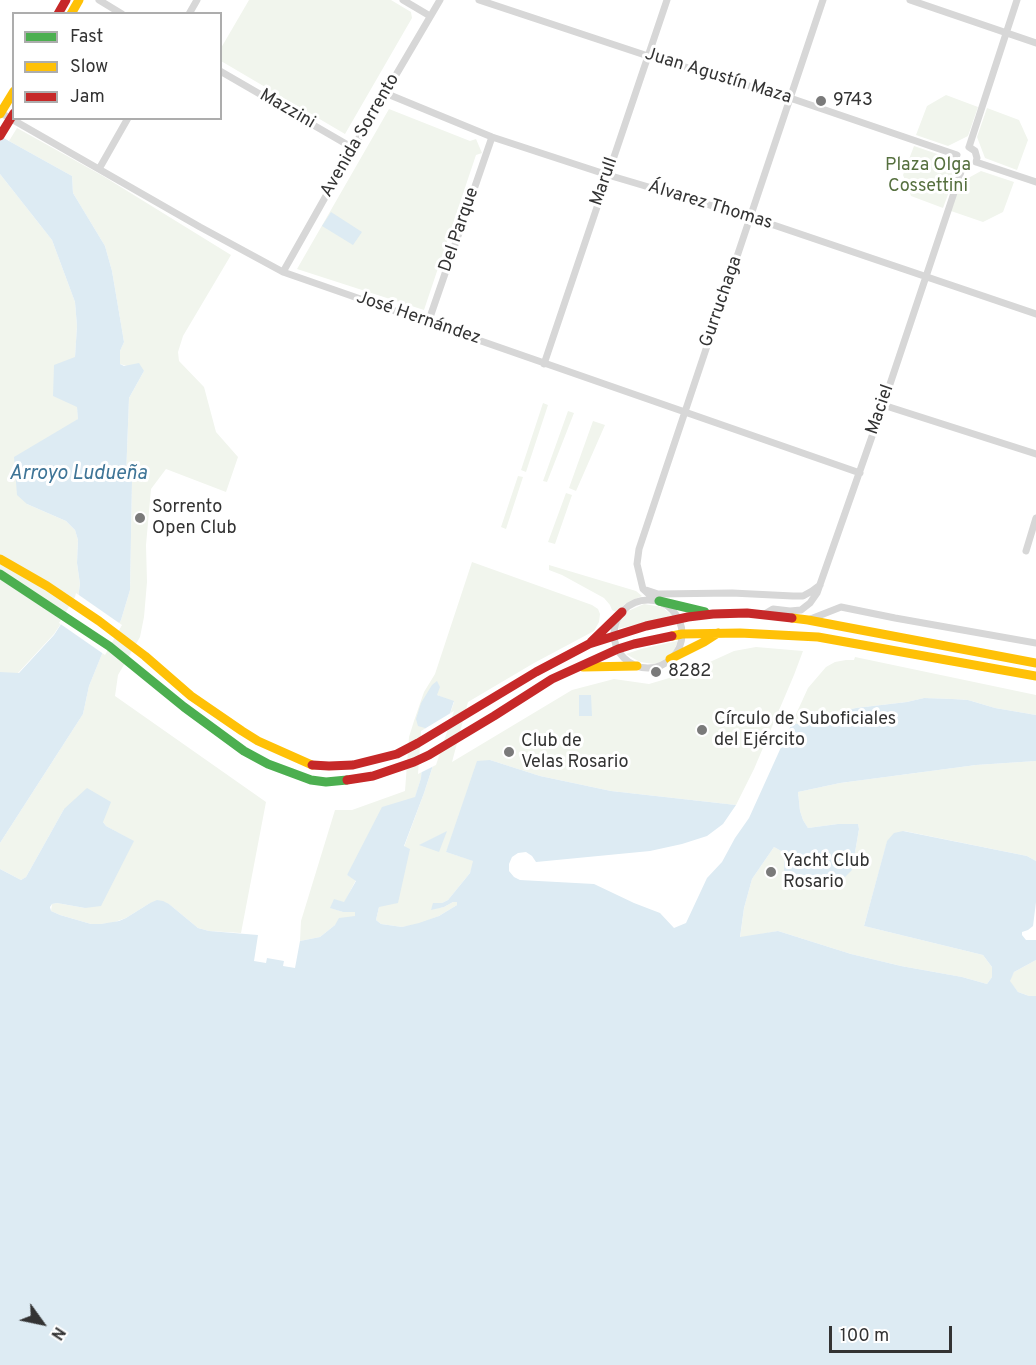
<!DOCTYPE html>
<html>
<head>
<meta charset="utf-8">
<style>
	body { margin:0 }
	#map { position:relative; width:1036px; height:1365px; overflow:hidden; background:#fff; font-family:Overpass,sans-serif }
	canvas { display:block }
	.legend { position:absolute; left:12px; top:12px; width:210px; height:108px; box-sizing:border-box; background:#fff; border:2px solid #adadad; margin:0; padding:8px 10px; list-style:none; font-size:18px; color:#333 }
	.legend li { display:flex; align-items:center; gap:12px; height:30px }
	.legend b { width:30px; border:2px solid #adadad }
	.north { position:absolute; left:12px; top:1293px; width:60px; height:60px; -webkit-text-stroke:4px #fff; paint-order:stroke; rotate:123deg; font-size:16px; font-weight:700; line-height:24px; text-align:center; color:#333 }
	.north::after { content:''; display:block; margin:auto; width:21px; height:27px; background:#333; clip-path:polygon(50% 0,100% 100%,50% 72%,0 100%) }
	.scale { position:absolute; left:829px; top:1326px; width:123px; height:27px; box-sizing:border-box; border:3px solid #333; border-top:0; padding-left:8px; font-size:18px; line-height:21px; white-space:nowrap; color:#333; -webkit-text-stroke:4px #fff; paint-order:stroke }
</style>
</head>
<body>
<div id="map">
<canvas width="1036" height="1365"></canvas>
<ul class="legend">
<li><b style="height:8px;background:#4caf50"></b>Fast</li>
<li><b style="height:8px;background:#ffc107"></b>Slow</li>
<li><b style="height:8px;background:#c62828"></b>Jam</li>
</ul>
<div class="north">N</div>
<div class="scale">100 m</div>
</div>
<script>
const ctx = document.querySelector('canvas').getContext('2d');
ctx.lineJoin = 'round';
function fill(path, color) { ctx.fillStyle = color; ctx.fill(path, 'evenodd'); }
const shape = rows => new Path2D(rows.map(r => 'M' + r).join(''));
function strokePath(path, color, width, dash) { ctx.strokeStyle = color; ctx.lineWidth = width; ctx.lineCap = dash ? 'butt' : 'round'; ctx.setLineDash(dash || []); ctx.stroke(path); }
function label(font, color, halo, rows, align = 'center') {
  ctx.font = font + ' Overpass,sans-serif'; ctx.lineWidth = 6; ctx.setLineDash([]); ctx.textBaseline = 'middle'; ctx.strokeStyle = halo; ctx.fillStyle = color; for (const [text, x, y, turn = 0] of rows) {
    ctx.save(); ctx.translate(x, y); ctx.rotate((+turn || 0) * Math.PI / 180); ctx.textAlign = isNaN(turn) ? turn : align; if (halo) ctx.strokeText(text, 0, 0); ctx.fillText(text, 0, 0); ctx.restore();
  }
}
fill(shape([
	[249,0,391,0,411,12,412,18,345,134,221,61,221,48],
	[946,95,978,107,968,136,948,146,916,135,927,106],
	[987,108,1019,120,1028,140,1017,170,985,158,977,137],
	[389,109,470,141,476,139,482,153,476,155,424,310,297,269],
	[17,128,103,176,231,255,183,336,178,352,179,361,204,387,216,432,238,457,226,492,166,469,151,489,146,545,147,582,144,617,140,637,118,675,115,696,266,802,241,933,209,931,198,928,169,904,150,903,126,918,112,923,101,924,91,924,60,915,51,911,52,904,57,903,85,908,133,841,106,826,103,822,64,809,26,877,21,880,0,869,0,843,83,714,89,686,102,654,121,620,130,590,132,482,126,477,129,398,144,371,120,364,120,351,124,342,112,271,105,246,73,193,72,176,9,141],
	[914,146,946,157,954,178,943,208,911,196,903,175],
	[981,171,1014,182,1003,212,983,222,951,211,961,182],
	[0,174,52,240,75,302,77,326,75,357,78,419,27,504,66,521,75,530,78,540,77,563,80,584,78,598,54,634,18,673,0,710],
	[543,403,548,405,526,472,521,470],
	[568,411,574,413,547,482,543,481],
	[593,421,605,425,576,491,569,488],
	[518,476,523,477,506,529,501,527],
	[566,493,572,495,555,544,548,542],
	[472,562,592,605,598,609,600,614,599,622,594,631,534,663,468,702,452,762,572,690,614,679,649,684,676,676,701,666,734,651,756,647,803,651,794,675,754,769,736,805,611,791,540,776,490,760,446,852,474,861,470,873,448,900,431,909,444,907,453,902,458,902,457,905,439,916,419,924,402,927,381,924,376,920,379,907,404,847,424,793,454,702,437,695,425,728,421,778,415,798,347,875,356,880,344,903,331,908,343,912,355,912,355,917,335,925,320,937,300,941,301,921,335,810,352,810,405,791,409,737,414,721,424,692,435,674],
	[549,565,636,591,642,596,625,604,616,612,612,610,610,605,604,598,562,575,549,570],
	[644,604,662,607,673,616,617,629,620,621,628,611],
	[677,641,677,643,673,653,661,662,654,664,640,662,626,654,641,649],
	[855,657,1036,695,1036,715,995,708,968,700,952,699,924,698,907,702,856,708,823,716,804,725,792,723,808,688,826,667,835,662,846,660,854,660],
	[1036,761,1036,861,1027,856,904,831,887,842,864,926,983,955,992,967,992,977,987,984,962,977,901,966,851,954,778,931,740,938,744,908,752,879,774,847,785,853,784,870,852,870,859,829,858,824,838,824,808,828,803,820,800,811,798,792,840,783,976,765],
	[1036,960,1036,996,1029,996,1018,992,1009,981,1014,972]
]), '#f1f5ed');
fill(shape([
	[0,136,72,176,73,193,105,246,112,271,124,342,120,351,120,364,124,366,139,363,144,371,129,398,126,477,132,481,130,590,121,620,102,654,89,686,83,714,0,843,0,672,19,673,54,635,78,598,80,584,77,563,78,540,75,530,66,521,27,504,17,495,14,457,78,419,77,407,53,396,54,365,75,357,77,326,75,302,52,240,0,174],
	[331,212,362,232,353,245,322,226],
	[437,681,440,687,437,695,454,701,424,793,404,846,410,849,398,903,379,907,376,920,381,924,402,927,419,923,439,916,457,905,457,902,453,902,444,907,431,910,433,903,442,903,448,900,470,873,473,861,446,852,477,761,490,760,540,776,611,791,736,805,723,824,707,836,682,844,650,851,536,862,532,856,526,852,518,853,512,857,509,864,509,871,514,877,520,880,594,884,634,903,660,913,674,928,686,923,707,878,722,862,735,838,749,818,792,723,804,725,823,716,856,708,907,702,924,698,952,699,968,700,995,708,1036,715,1036,761,976,765,840,783,798,792,800,811,803,820,808,828,838,824,858,824,859,829,852,870,843,879,787,874,784,870,785,853,774,847,752,879,744,908,740,937,778,931,851,954,901,966,962,977,987,984,992,977,992,967,983,955,864,926,887,841,894,833,903,831,1027,856,1036,861,1036,902,1033,926,1028,930,1022,932,1022,935,1026,940,1036,940,1036,960,1014,972,1010,981,1018,992,1029,996,1036,996,1036,1365,0,1365,0,869,21,880,26,877,64,809,87,788,111,802,103,822,106,826,134,841,101,906,85,908,57,903,52,904,50,907,51,911,60,915,91,924,101,924,119,921,126,918,150,903,157,900,163,901,169,904,198,928,209,931,258,935,254,961,266,963,267,958,284,961,283,966,295,968,300,941,320,937,335,925,339,918,355,916,355,912,343,912,330,908,334,899,344,902,356,881,347,875,382,807,415,797,421,778,425,728,418,726,416,719,421,703,432,685],
	[579,695,591,695,592,716,579,716],
	[447,831,439,852,419,845]
]), '#ddebf3');
fill(shape([
	[76,593,122,625,105,655,59,623,75,597],
	[454,711,436,765,418,774,421,731]
]), '#fff');
strokePath(shape([
	[99,0,122,14],
	[403,0,430,16],
	[479,0,648,56,790,98,957,155],
	[910,0,1036,43],
	[189,14,197,0],
	[220,71,353,148],
	[385,93,492,137,608,175,750,217,1036,314],
	[1,113,200,227,283,272,860,473],
	[969,147,1017,0],
	[969,147,975,151,977,158,976,162],
	[976,162,1036,182],
	[99,169,128,118],
	[283,272,353,148,440,0],
	[428,323,492,137],
	[544,364,667,0],
	[883,405,1036,454],
	[1026,551,1036,518],
	[646,590,658,594,732,593,793,596,803,596,812,591,820,585],
	[655,600,643,589,637,564,639,549,823,0],
	'614 634a34 34 0 1 1 68 0a34 34 0 1 1-68 0Z',
	[763,615,773,609,790,611,801,610,810,603,817,593,883,405,963,166],
	[808,620,841,607,895,618,1036,643]
]), '#d7d7d7', 7);
strokePath(shape([
	[0,574,109,646,184,707,244,751,268,764,311,780,326,782,347,780],
	[659,601,705,612]
]), '#4caf50', 9);
strokePath(shape([
	[71,14,79,0],
	[0,114,14,91],
	[0,559,47,586,99,621,145,656,191,696,242,731,258,741,312,765],
	[792,618,808,620,1036,663],
	[672,636,682,634,740,633,818,637,1036,676],
	[670,659,704,642,718,633],
	[583,667,637,666]
]), '#ffc107', 9);
strokePath(shape([
	[58,14,66,0],
	[0,136,14,113],
	[591,642,622,612],
	[312,765,329,766,353,765,397,754,418,743,536,672,589,644,646,626,688,617,713,614,747,613,792,618],
	[347,780,373,776,414,762,429,755,494,716,552,679,618,649,634,644,672,636]
]), '#c62828', 9);
for (const [x, y, r, color] of [
	[821,101,6,"#7a7a7a"],
	[140,518,6,"#7a7a7a"],
	[656,672,6,"#7a7a7a"],
	[702,730,6,"#7a7a7a"],
	[509,752,6,"#7a7a7a"],
	[771,872,6,"#7a7a7a"]
]) { const dot = new Path2D(); dot.arc(x, y, r, 0, 2 * Math.PI); ctx.fillStyle = color; ctx.fill(dot); strokePath(dot, '#fff', 2); }
label('18px', '#333', '#fff', [
	["Juan Agustín Maza",718,77,17],
	["Mazzini",287,110,30],
	["Avenida Sorrento",361,136,-60],
	["Marull",605,182,-71],
	["Álvarez Thomas",710,206,17],
	["Del Parque",460,230,-71],
	["Gurruchaga",722,302,-71],
	["José Hernández",418,319,19],
	["Maciel",881,410,-71]
]);
label('18px', '#333', '#fff', [
	["9743",833,101],
	["Sorrento",152,508],
	["Open Club",152,529],
	["8282",668,672],
	["Círculo de Suboficiales",714,720],
	["del Ejército",714,741],
	["Club de",521,742],
	["Velas Rosario",521,763],
	["Yacht Club",783,862],
	["Rosario",783,883]
], 'left');
label('18px', '#56703f', '#fff', [
	["Plaza Olga",928,166],
	["Cossettini",928,187]
]);
label('italic 20px', '#3f7597', '#fff', [
	["Arroyo Ludueña",78,475]
]);
</script>
</body>
</html>
